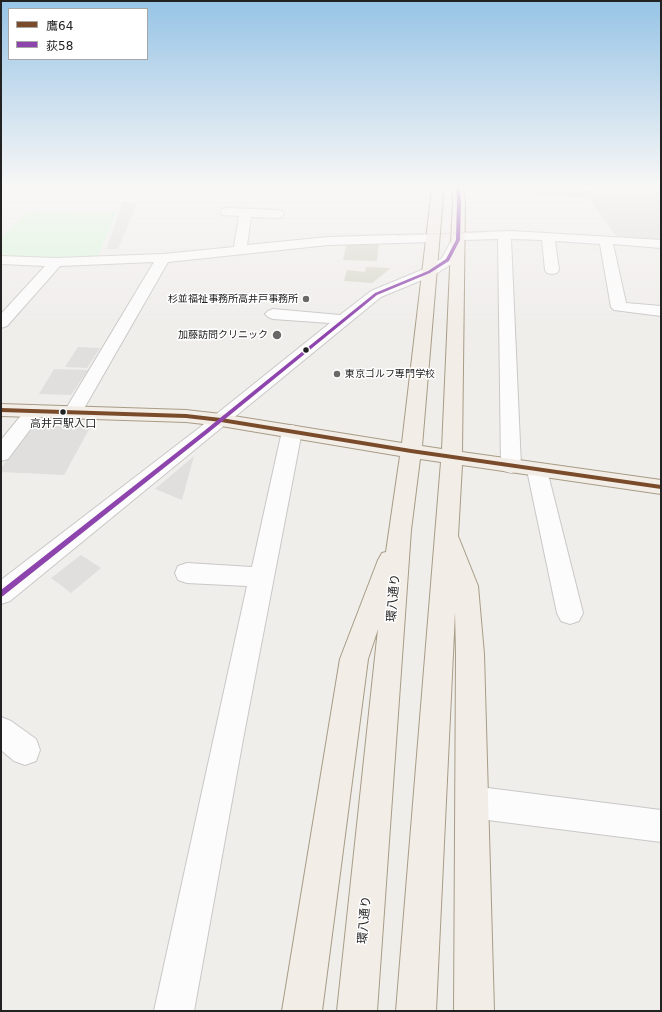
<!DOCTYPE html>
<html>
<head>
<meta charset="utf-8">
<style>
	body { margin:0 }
	#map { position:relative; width:662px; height:1012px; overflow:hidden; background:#f0eeeb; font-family:"DejaVu Sans","Noto Sans JP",sans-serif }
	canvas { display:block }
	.frame { position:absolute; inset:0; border:2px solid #222; pointer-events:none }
	.legend { position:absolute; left:8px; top:8px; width:140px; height:52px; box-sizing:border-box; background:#fff; border:1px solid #a7a7a7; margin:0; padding:5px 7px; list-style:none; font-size:12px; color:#222 }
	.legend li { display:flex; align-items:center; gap:8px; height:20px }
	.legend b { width:20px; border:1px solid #a7a7a7 }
</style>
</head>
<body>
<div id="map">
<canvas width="662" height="1012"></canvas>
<div class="frame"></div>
<ul class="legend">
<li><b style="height:5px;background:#7a4b2a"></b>鷹64</li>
<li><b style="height:5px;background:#8e44ad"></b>荻58</li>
</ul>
</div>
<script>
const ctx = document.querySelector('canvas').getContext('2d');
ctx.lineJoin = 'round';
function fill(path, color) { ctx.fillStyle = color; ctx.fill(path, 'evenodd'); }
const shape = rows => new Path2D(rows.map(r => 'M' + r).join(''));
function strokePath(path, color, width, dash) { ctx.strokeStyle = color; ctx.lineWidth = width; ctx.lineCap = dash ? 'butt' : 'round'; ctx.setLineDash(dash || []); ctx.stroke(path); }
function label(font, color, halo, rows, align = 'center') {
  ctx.font = font + ' "DejaVu Sans","Noto Sans JP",sans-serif'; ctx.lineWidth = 3; ctx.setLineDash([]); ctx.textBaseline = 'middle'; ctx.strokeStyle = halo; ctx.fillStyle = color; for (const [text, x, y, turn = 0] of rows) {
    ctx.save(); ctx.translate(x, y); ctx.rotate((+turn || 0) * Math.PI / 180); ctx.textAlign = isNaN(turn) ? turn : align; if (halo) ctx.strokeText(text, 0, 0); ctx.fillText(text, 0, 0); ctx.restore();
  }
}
fill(shape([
	[347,243,379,243,377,261,343,260],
	[366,267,391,268,372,283,344,281,347,270,365,272]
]), '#d9d9cd');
fill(shape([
	[27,212,117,213,97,257,58,259,1,256,1,237]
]), '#daf5da');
fill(shape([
	[530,185,576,185,580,191,627,192,626,187,661,187,661,241,618,239,589,198,534,195],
	[123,202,137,203,118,249,106,249],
	[78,347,100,348,87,368,65,367],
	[54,369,88,370,71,395,39,394],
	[33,425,91,426,64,475,1,472,1,468],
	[194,456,182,500,155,489],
	[81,555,101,568,71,593,51,578]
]), '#e0dfde');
const minor = shape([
	[226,208,278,210,282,211,284,214,282,217,278,218,251,217,247,245,328,237,432,234,437,235,438,238,437,241,432,242,328,245,168,262,82,412,80,416,73,418,66,416,64,412,154,262,60,266,7,326,1,328,1,314,45,266,1,264,1,256,56,258,163,254,234,247,239,216,222,215,220,212,222,209,226,208],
	[512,231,661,240,661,248,613,244,626,303,661,306,661,316,614,310,611,307,600,244,555,241,559,270,557,273,552,274,547,273,545,270,542,240,511,239,521,466,518,471,511,473,504,471,501,466,498,239,464,240,453,263,434,275,381,297,10,601,1,604,1,580,199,428,330,323,273,319,268,317,265,314,268,311,273,309,340,315,371,291,424,269,442,258,453,238,452,236,453,233,512,231],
	[35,405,42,407,44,411,8,459,1,461,1,440,28,407,35,405],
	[292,425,299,427,302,431,244,734,194,1011,154,1011,247,586,187,583,178,580,175,573,178,566,187,563,252,567,282,431,285,427,292,425],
	[537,463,544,465,547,470,583,613,579,621,570,624,561,621,557,613,527,470,530,465,537,463],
	[1,717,11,721,36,739,40,750,36,761,25,765,14,761,1,750,1,717],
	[472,786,661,810,661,842,472,818,461,813,456,802,461,791,472,786]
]);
const major = shape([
	[430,185,442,185,443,197,422,446,442,449,453,200,451,185,463,185,465,200,462,452,661,480,661,494,462,465,458,536,478,586,484,654,494,1011,454,1011,456,654,455,612,436,1011,396,1011,441,462,420,459,411,530,377,1011,337,1011,378,629,368,659,322,1011,282,1011,340,659,378,560,382,553,386,552,400,456,221,426,186,422,1,416,1,404,186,410,221,414,402,443,431,197,430,185]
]);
strokePath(minor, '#c9c8c7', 2);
strokePath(major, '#a79c86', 2);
fill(minor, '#fdfcfc');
fill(major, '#f3ede7');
strokePath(shape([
	[397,235,487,232]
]), '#dccecd', 1.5, [1, 1]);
fill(shape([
	[1,408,186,414,221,418,411,449,661,485,661,489,411,453,221,422,186,418,1,412,1,408]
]), '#7a4b2a');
fill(shape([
	[456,185,459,185,461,200,460,240,449,261,430,273,377,295,208,433,3,596,1,597,1,590,204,431,375,293,428,271,446,259,456,240,457,200,456,185]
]), '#8e44ad');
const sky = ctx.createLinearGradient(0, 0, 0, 327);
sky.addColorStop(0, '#97c4e6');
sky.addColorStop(0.57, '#f8f7f6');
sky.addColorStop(1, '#f8f7f600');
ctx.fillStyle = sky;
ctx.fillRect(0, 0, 662, 327);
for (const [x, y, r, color] of [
	[306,299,4,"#6a6968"],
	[277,335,5,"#6a6968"],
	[306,350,3.5,"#222"],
	[337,374,4,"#6a6968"],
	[63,412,3.5,"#222"]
]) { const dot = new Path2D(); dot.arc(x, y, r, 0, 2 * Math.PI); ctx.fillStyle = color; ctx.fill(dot); strokePath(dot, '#fff', 1.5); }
label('10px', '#222', '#fff', [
	["杉並福祉事務所高井戸事務所",298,299],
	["加藤訪問クリニック",268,335],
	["東京ゴルフ専門学校",345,374,"left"]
], 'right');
label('11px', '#222', '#fff', [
	["高井戸駅入口",63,424]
]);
label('12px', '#222', '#fff', [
	["環八通り",394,598,-85],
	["環八通り",365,920,-85]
]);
</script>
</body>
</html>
